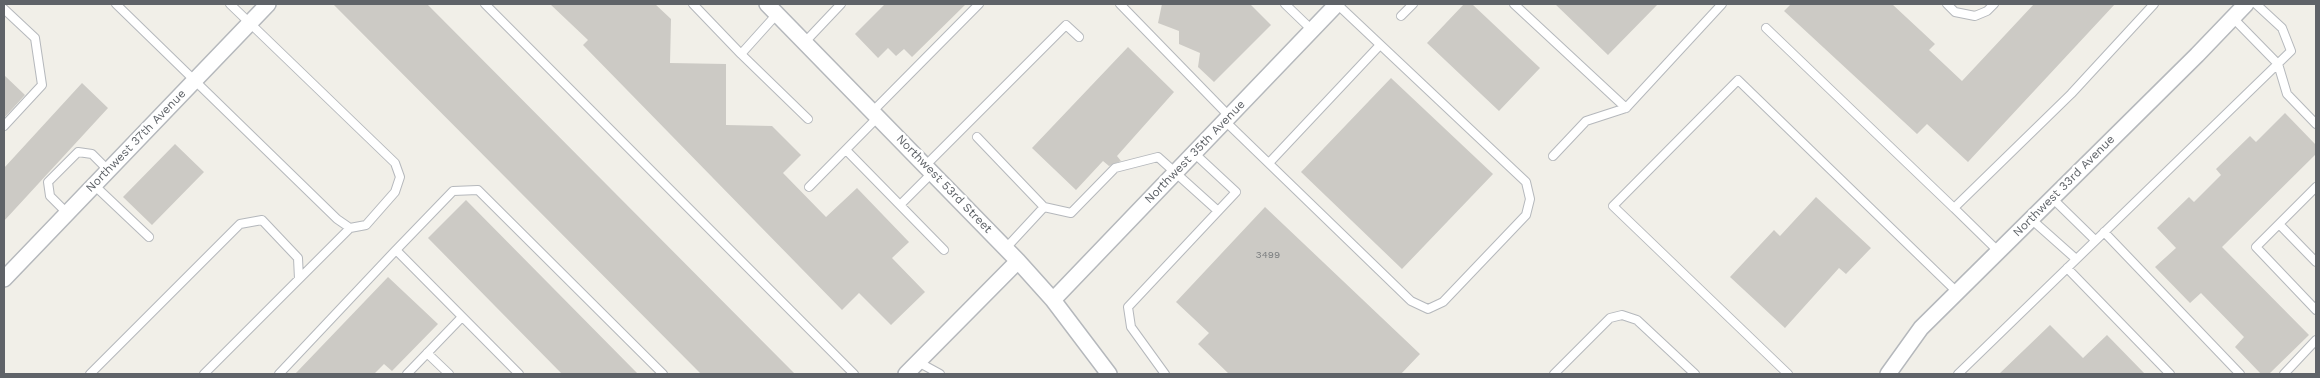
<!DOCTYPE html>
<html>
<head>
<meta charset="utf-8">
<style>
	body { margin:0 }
	#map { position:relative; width:2320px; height:378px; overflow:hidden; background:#f1efe8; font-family:"Work Sans",sans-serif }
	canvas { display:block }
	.frame { position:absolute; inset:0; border:5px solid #5f6368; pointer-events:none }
</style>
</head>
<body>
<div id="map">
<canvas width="2320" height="378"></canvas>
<div class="frame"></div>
</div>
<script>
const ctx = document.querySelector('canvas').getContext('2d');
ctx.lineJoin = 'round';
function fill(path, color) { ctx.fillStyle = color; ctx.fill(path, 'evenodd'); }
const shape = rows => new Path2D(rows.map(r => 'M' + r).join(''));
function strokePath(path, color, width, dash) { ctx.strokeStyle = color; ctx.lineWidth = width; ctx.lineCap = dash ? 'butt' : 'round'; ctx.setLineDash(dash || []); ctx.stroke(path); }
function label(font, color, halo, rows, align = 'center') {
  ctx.font = font + ' "Work Sans",sans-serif'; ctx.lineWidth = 5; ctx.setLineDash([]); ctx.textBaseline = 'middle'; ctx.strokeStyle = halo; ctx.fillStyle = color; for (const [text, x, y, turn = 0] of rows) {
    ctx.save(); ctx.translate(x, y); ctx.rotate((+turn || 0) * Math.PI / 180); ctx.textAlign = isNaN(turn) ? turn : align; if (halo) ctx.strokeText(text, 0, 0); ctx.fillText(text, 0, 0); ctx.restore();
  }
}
fill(shape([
	[333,4,427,4,795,374,701,374],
	[550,4,655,4,671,19,670,63,726,64,726,125,772,126,801,155,783,173,826,217,857,188,909,242,892,258,925,292,891,325,859,293,842,310,583,45,588,40],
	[885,4,966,4,912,57,904,49,896,56,888,48,878,58,855,34],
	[1162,4,1250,4,1271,25,1214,82,1198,67,1200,53,1179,44,1179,31,1158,23],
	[1464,4,1472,4,1540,68,1499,111,1427,43],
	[1555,4,1658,4,1608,55],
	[1791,4,1892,4,1935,44,1929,50,1962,81,2034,4,2115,4,1968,162,1927,124,1917,134,1784,11],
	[1128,47,1174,92,1117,156,1121,161,1109,166,1103,161,1076,190,1032,148],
	[4,75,25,95,4,118],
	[1391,78,1493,174,1402,269,1301,172],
	[82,83,108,108,4,221,4,168],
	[2285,113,2316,145,2316,154,2222,247,2309,335,2269,374,2261,374,2235,347,2244,337,2201,293,2190,303,2155,267,2176,248,2157,228,2189,197,2194,202,2221,175,2216,169,2250,136,2256,142],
	[175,144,204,172,152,225,123,197],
	[1816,197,1871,248,1846,274,1839,268,1785,328,1730,277,1774,230,1780,236],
	[466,200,638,374,562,374,428,238],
	[1265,207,1420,354,1401,374,1229,374,1198,344,1209,333,1176,302],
	[388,277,438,324,392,371,384,364,374,374,295,374],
	[2050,325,2083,358,2107,335,2145,374,1999,374]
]), '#cccac5');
const lane = shape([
	[116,4,337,219,350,228,366,225,395,192,400,177,395,163,230,4],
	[485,4,854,374],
	[693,4,741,54,777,14],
	[1120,4,1229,116],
	[1285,4,1312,30],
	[1514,4,1626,108,1722,4],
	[1947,4,1955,12,1975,16,1987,11,1994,4],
	[4,9,35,38,42,85,4,126],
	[1401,16,1413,4],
	[2233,18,2278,64,2287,94,2316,124],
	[1766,28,1954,208,2071,94,2154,4],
	[805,42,841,4],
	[741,54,808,119],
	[873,111,979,4],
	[1225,121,1411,301,1428,309,1443,302,1526,215,1530,199,1526,182,1337,4],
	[977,137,1044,207,1006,248],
	[846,150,944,250],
	[1553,156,1586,121,1626,108],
	[1269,163,1380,45],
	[926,165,1066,25,1079,37],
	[94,185,149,237],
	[809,187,878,117],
	[2316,187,2279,224,2316,262],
	[2052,198,2095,240],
	[900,205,933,172],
	[1044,207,1071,213,1115,168,1158,157,1218,211],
	[1954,208,1998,251],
	[67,213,50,196,48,182,78,152,92,154,108,170],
	[2031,219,2076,259],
	[2279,224,2256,247,2316,310],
	[2104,232,2240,374],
	[396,250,453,191,478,190,663,374],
	[2067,268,2170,374],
	[299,279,350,228],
	[427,353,449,374],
	[918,362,940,374],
	[90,374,240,224,262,220,298,258,299,279,204,374],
	[279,374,396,250,519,374],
	[407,374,462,317],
	[1165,374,1131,327,1128,307,1236,192,1194,153],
	[1554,374,1610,318,1622,315,1637,320,1695,374],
	[1788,374,1613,206,1738,80,1957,292],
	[1958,374,2291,51,2282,28,2256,4],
	[2284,374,2316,340]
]);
const street = shape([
	[767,4,1018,261,1053,300,1109,374],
	[4,279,268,4],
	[1053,300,1337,4],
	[906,374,1018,261],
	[1888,374,1921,328,2197,55,2246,4]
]);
strokePath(lane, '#b5b8bc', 10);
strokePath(street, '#b5b8bc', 18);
strokePath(lane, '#fff', 8);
strokePath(street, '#fff', 15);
label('10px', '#7a7d7f', null, [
	["3499",1268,255]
]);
label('12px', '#5f6368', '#fff', [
	["Northwest 37th Avenue",136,141,-46],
	["Northwest 35th Avenue",1195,152,-46],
	["Northwest 53rd Street",944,184,46],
	["Northwest 33rd Avenue",2064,186,-45]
]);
</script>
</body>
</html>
